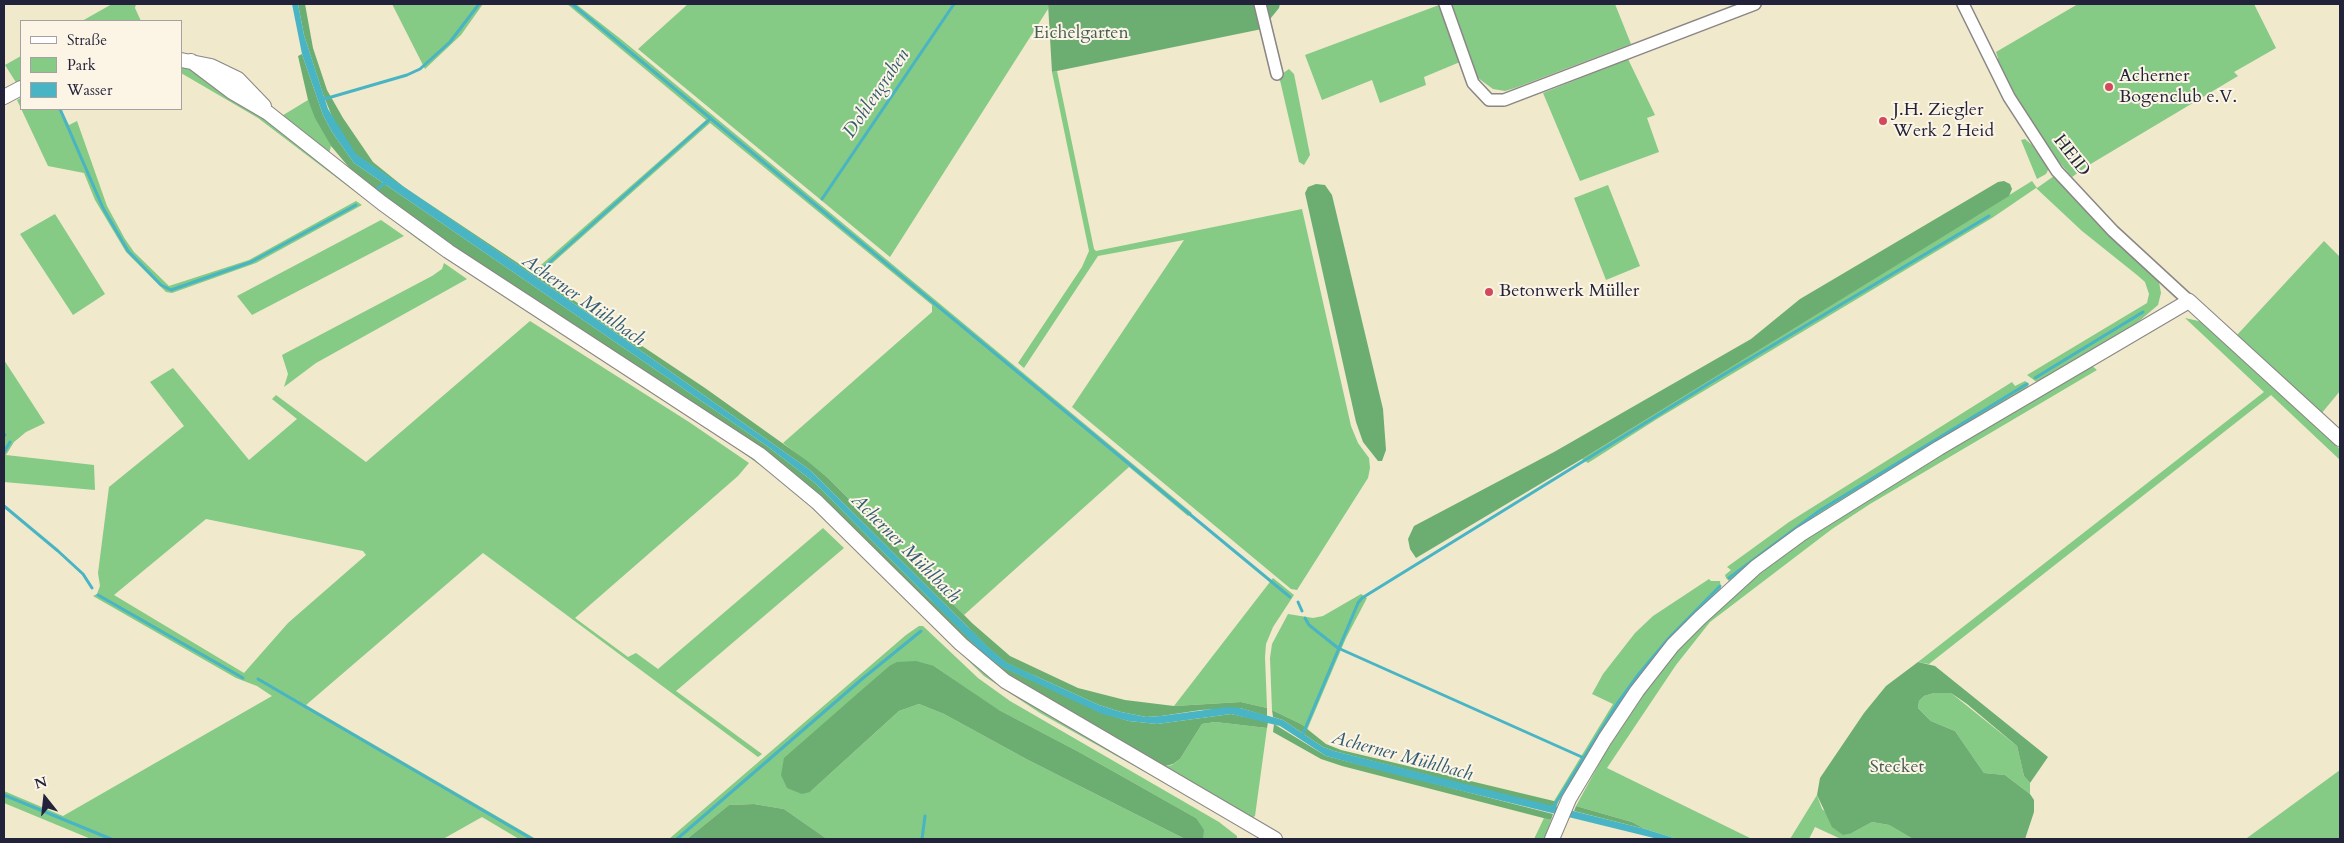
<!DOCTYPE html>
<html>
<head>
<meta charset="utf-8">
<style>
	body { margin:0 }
	#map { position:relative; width:2344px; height:843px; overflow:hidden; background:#f0e9cc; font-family:Cardo,serif }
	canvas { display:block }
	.frame { position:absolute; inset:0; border:5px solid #22223b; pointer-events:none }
	.legend { position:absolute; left:20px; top:20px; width:162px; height:90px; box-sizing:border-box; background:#fcf5e5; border:1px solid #a5a1a1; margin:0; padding:6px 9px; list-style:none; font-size:15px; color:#22223b }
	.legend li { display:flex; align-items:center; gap:10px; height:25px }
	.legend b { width:25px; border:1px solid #a5a1a1 }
	.north { position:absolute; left:20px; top:773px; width:50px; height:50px; -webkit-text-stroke:4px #fcf5e5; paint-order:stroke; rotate:344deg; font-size:14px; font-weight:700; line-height:20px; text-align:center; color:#22223b }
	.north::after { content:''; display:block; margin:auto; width:18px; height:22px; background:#22223b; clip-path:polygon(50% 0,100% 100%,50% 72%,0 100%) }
</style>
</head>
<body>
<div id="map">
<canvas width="2344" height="843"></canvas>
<div class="frame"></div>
<ul class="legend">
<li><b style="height:6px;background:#fff"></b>Straße</li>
<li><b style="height:14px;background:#85ca85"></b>Park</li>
<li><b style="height:14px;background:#48b4c4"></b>Wasser</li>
</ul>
<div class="north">N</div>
</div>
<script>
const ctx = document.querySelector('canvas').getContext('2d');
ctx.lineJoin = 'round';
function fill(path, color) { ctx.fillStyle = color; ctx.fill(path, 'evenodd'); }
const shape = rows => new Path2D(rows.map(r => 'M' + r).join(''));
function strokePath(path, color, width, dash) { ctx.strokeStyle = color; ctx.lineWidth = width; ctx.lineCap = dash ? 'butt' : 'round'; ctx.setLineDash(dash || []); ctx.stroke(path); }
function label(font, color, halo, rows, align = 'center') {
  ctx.font = font + ' Cardo,serif'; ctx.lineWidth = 4; ctx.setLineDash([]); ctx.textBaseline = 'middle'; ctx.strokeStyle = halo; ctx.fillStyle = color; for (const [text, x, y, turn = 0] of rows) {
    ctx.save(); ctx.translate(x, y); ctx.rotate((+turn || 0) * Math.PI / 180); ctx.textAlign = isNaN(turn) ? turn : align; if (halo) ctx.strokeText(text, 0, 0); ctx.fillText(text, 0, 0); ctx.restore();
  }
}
fill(shape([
	[112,4,136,4,135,8,141,21,82,21],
	[392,4,483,4,461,35,425,69],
	[567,4,576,4,622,40,1192,513,1188,516,1129,467,964,615,828,478,783,443,932,312,932,305,710,123,538,276,533,272,706,120],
	[688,4,1048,4,1048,9,890,257,638,49],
	[1452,4,1615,4,1631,44,1515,88,1505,91,1493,89,1478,78],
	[2078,4,2254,4,2276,48,2234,72,2238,76,2089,165,2072,177,2052,154,2025,112,1997,62,1998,58,1996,52],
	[1439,5,1460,62,1424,77,1426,85,1380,103,1372,80,1322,100,1305,55],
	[21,56,21,82,17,84,5,65],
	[1628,59,1655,115,1647,118,1659,152,1580,181,1543,93],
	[181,64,195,70,787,481,856,546,1243,827,1040,713,984,676,819,514,784,483,738,449,420,241,258,118,181,73],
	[1289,69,1294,74,1310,155,1304,165,1299,162,1279,76],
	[1057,71,1094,249,1096,251,1302,209,1351,426,1358,443,1369,458,1370,468,1368,478,1297,590,1291,589,1072,407,1184,240,1098,256,1024,368,1018,363,1082,267,1089,251,1052,72],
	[21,98,21,109,61,109,69,125,77,121,107,206,125,239,134,252,169,286,249,260,356,201,362,205,256,263,172,293,166,292,126,252,95,200,84,173,48,166,17,100],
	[308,100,331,146,329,154,280,117],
	[2025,139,2032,145,2049,168,2046,174,2037,179,2021,140],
	[2054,176,2099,225,2159,282,2161,293,2158,305,2138,322,2100,346,2038,383,2027,375,2147,303,2149,294,2145,282,2137,275,2082,231,2036,188,1992,218,1657,419,1588,463,1582,459,2032,181,2037,188],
	[1608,185,1640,266,1606,280,1574,198],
	[55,214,105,294,73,315,20,234],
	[381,220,404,236,252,315,237,296],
	[2324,241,2340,257,2340,391,2321,414,2238,339,2237,335],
	[444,263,467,279,316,363,284,387,288,374,282,355,432,276,442,269],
	[2185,318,2203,322,2340,449,2340,460,2271,395,1929,664,1918,662,2264,392],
	[530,321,689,422,749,463,738,476,575,618,628,657,636,653,658,669,823,528,844,548,676,691,762,754,758,757,483,553,306,705,536,839,519,839,482,817,443,839,91,839,4,803,4,791,63,816,272,696,257,686,236,678,93,596,97,594,100,586,98,573,109,487,184,426,150,382,173,368,249,460,297,419,272,399,276,395,366,462],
	[206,519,363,551,366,555,288,623,244,673,114,595],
	[4,360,45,423,26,432,14,442,6,455,94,465,95,490,4,482],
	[2091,365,2097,370,1870,504,1832,529,1710,622,1676,665,1607,768,1752,839,1677,839,1645,829,1632,822,1576,806,1605,753,1650,685,1700,624,1772,564,1810,536,1928,462],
	[2025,381,2029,384,2027,389,1730,582,1726,578,1725,575,1731,570,1727,567,1789,522,2012,382,2015,386],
	[1273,578,1294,595,1273,627,1266,644,1265,657,1267,708,1241,702,1174,706],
	[1709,579,1711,581,1720,581,1721,589,1687,621,1593,748,1558,802,1554,801,1613,704,1592,694,1603,674,1635,633,1653,616],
	[1361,594,1367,598,1346,638,1307,730,1301,724,1272,710,1270,658,1272,644,1288,614,1313,618,1323,616],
	[919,626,923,626,978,678,1010,701,1219,822,1237,836,1237,839,1199,839,1203,838,1196,818,1079,752,997,709,934,666,889,666,847,704,810,792,899,711,919,704,944,714,1028,760,1185,839,827,839,784,809,754,804,729,805,687,839,669,839,906,635],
	[1934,693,1951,693,2017,746,2024,776,2030,783,2030,794,2005,775,1984,773,1955,731,1931,721,1918,708,1919,701,1924,696],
	[1215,722,1267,728,1255,816,1252,818,1162,767,1172,765,1180,759,1202,724],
	[2340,770,2340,839,2245,839,2247,838],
	[1817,795,1822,809,1852,833,1872,822,1889,825,1913,839,1841,839,1815,827,1809,839,1790,839],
	[1544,818,1551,820,1545,839,1534,839]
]), '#85ca85');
fill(shape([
	[298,4,305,4,313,48,327,90,343,118,373,162,404,187,705,388,806,460,828,478,972,623,1010,656,1078,688,1125,700,1174,706,1241,702,1267,708,1267,716,1240,708,1201,710,1161,716,1146,717,1121,712,1099,705,1007,663,990,649,810,470,576,305,355,154,333,119,323,94,304,35],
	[1048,4,1280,4,1279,8,1262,29,1052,72],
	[302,54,323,115,332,132,354,163,767,446,815,483,984,654,1002,667,1102,713,1129,721,1157,724,1231,714,1268,722,1267,728,1215,722,1202,724,1180,759,1173,764,1162,767,992,666,829,507,432,235,363,184,331,146,315,118,308,100,298,56],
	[2004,181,2010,184,2012,189,2009,196,1582,459,1416,558,1410,549,1408,539,1414,526,1554,452,1751,339,1800,299,1998,182],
	[1316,184,1325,185,1332,195,1383,409,1386,450,1382,461,1378,461,1363,442,1356,422,1305,193,1308,187],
	[916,661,934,666,999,710,1079,752,1196,818,1204,830,1203,838,1185,839,1028,760,944,714,919,704,899,711,810,792,802,794,787,788,781,775,784,758,889,666,897,662],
	[1918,662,1935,666,2048,757,2030,783,2024,776,2017,746,1967,704,1951,693,1934,693,1924,696,1919,701,1918,708,1931,721,1955,731,1984,773,2005,775,2030,794,2034,800,2034,812,2025,839,1913,839,1889,825,1872,822,1852,833,1843,835,1832,827,1817,795,1820,778,1864,713,1886,686],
	[1272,710,1301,724,1326,744,1341,750,1558,802,1556,808,1334,751,1323,747,1283,720,1273,717],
	[1274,724,1326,756,1553,814,1551,820,1342,766,1321,759,1273,732],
	[754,804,784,809,827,839,687,839,729,805],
	[1576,806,1632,822,1645,829,1574,811]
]), '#6cae72');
fill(shape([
	[292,4,298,4,304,35,328,109,356,154,576,305,810,470,990,649,1007,663,1099,705,1121,712,1146,717,1161,716,1227,707,1240,708,1283,720,1323,747,1334,751,1645,829,1677,839,1658,839,1397,775,1326,756,1280,726,1231,714,1157,724,1129,721,1102,714,1002,667,984,654,815,483,767,446,354,163,332,132,323,115,302,54]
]), '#48b4c4');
strokePath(shape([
	[572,4,1290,597],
	[321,100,407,75,420,69,450,42,479,4],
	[60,109,103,208,128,251,161,285,171,290,251,262,356,205],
	[377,189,387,182],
	[822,199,954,4],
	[532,278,710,119],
	[2035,378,2143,312],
	[4,434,5,435],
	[4,452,10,442],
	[4,506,58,551,83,574,92,588],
	[1729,578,1819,511,2027,384],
	[98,595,243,678],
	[1298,602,1302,611],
	[1305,618,1309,625,1338,648,1584,758],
	[258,679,532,839],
	[1302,736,1358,603,1362,598,1713,381,1989,216],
	[4,795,111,839],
	[1552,809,1617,704,1638,675,1669,638,1720,586],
	[695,838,697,839],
	[677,839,862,679,921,631],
	[922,839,925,816]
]), '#48b4c4', 3);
const minor = shape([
	[1260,4,1277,74],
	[1445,4,1473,83,1489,100,1504,100,1755,4],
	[1963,4,2009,97,2057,171,2113,231,2189,301]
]);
const tertiary = shape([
	[181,60,211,66,238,79,264,106],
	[191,61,232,92,268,113,382,203,448,251,759,454,817,502,961,644,1005,681,1275,839],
	[4,97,21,88],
	[1552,839,1569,799,1605,739,1637,691,1673,645,1700,618,1756,567,1801,534,1939,448,2189,301,2340,439]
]);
strokePath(minor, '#898684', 14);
strokePath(tertiary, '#898684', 16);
strokePath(minor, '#fff', 11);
strokePath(tertiary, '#fff', 14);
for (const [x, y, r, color] of [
	[2109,87,5,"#d1495b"],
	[1883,121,5,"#d1495b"],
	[1489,292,5,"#d1495b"]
]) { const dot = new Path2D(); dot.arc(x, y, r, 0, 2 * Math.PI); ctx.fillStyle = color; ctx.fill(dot); strokePath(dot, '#fcf5e5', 2); }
label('18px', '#455d55', '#fcf5e5', [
	["Eichelgarten",1081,34],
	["Stecket",1897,768]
]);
label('18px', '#22223b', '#fcf5e5', [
	["Acherner",2119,77],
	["Bogenclub e.V.",2119,98],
	["J.H. Ziegler",1893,111],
	["Werk 2 Heid",1893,132],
	["Betonwerk Müller",1499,292]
], 'left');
label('18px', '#22223b', '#fcf5e5', [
	["HEID",2071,156,52]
]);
label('italic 19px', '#315c72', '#fcf5e5', [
	["Dohlengraben",877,94,-56],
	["Acherner Mühlbach",583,301,35],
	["Acherner Mühlbach",905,549,45],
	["Acherner Mühlbach",1402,757,15]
]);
</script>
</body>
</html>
